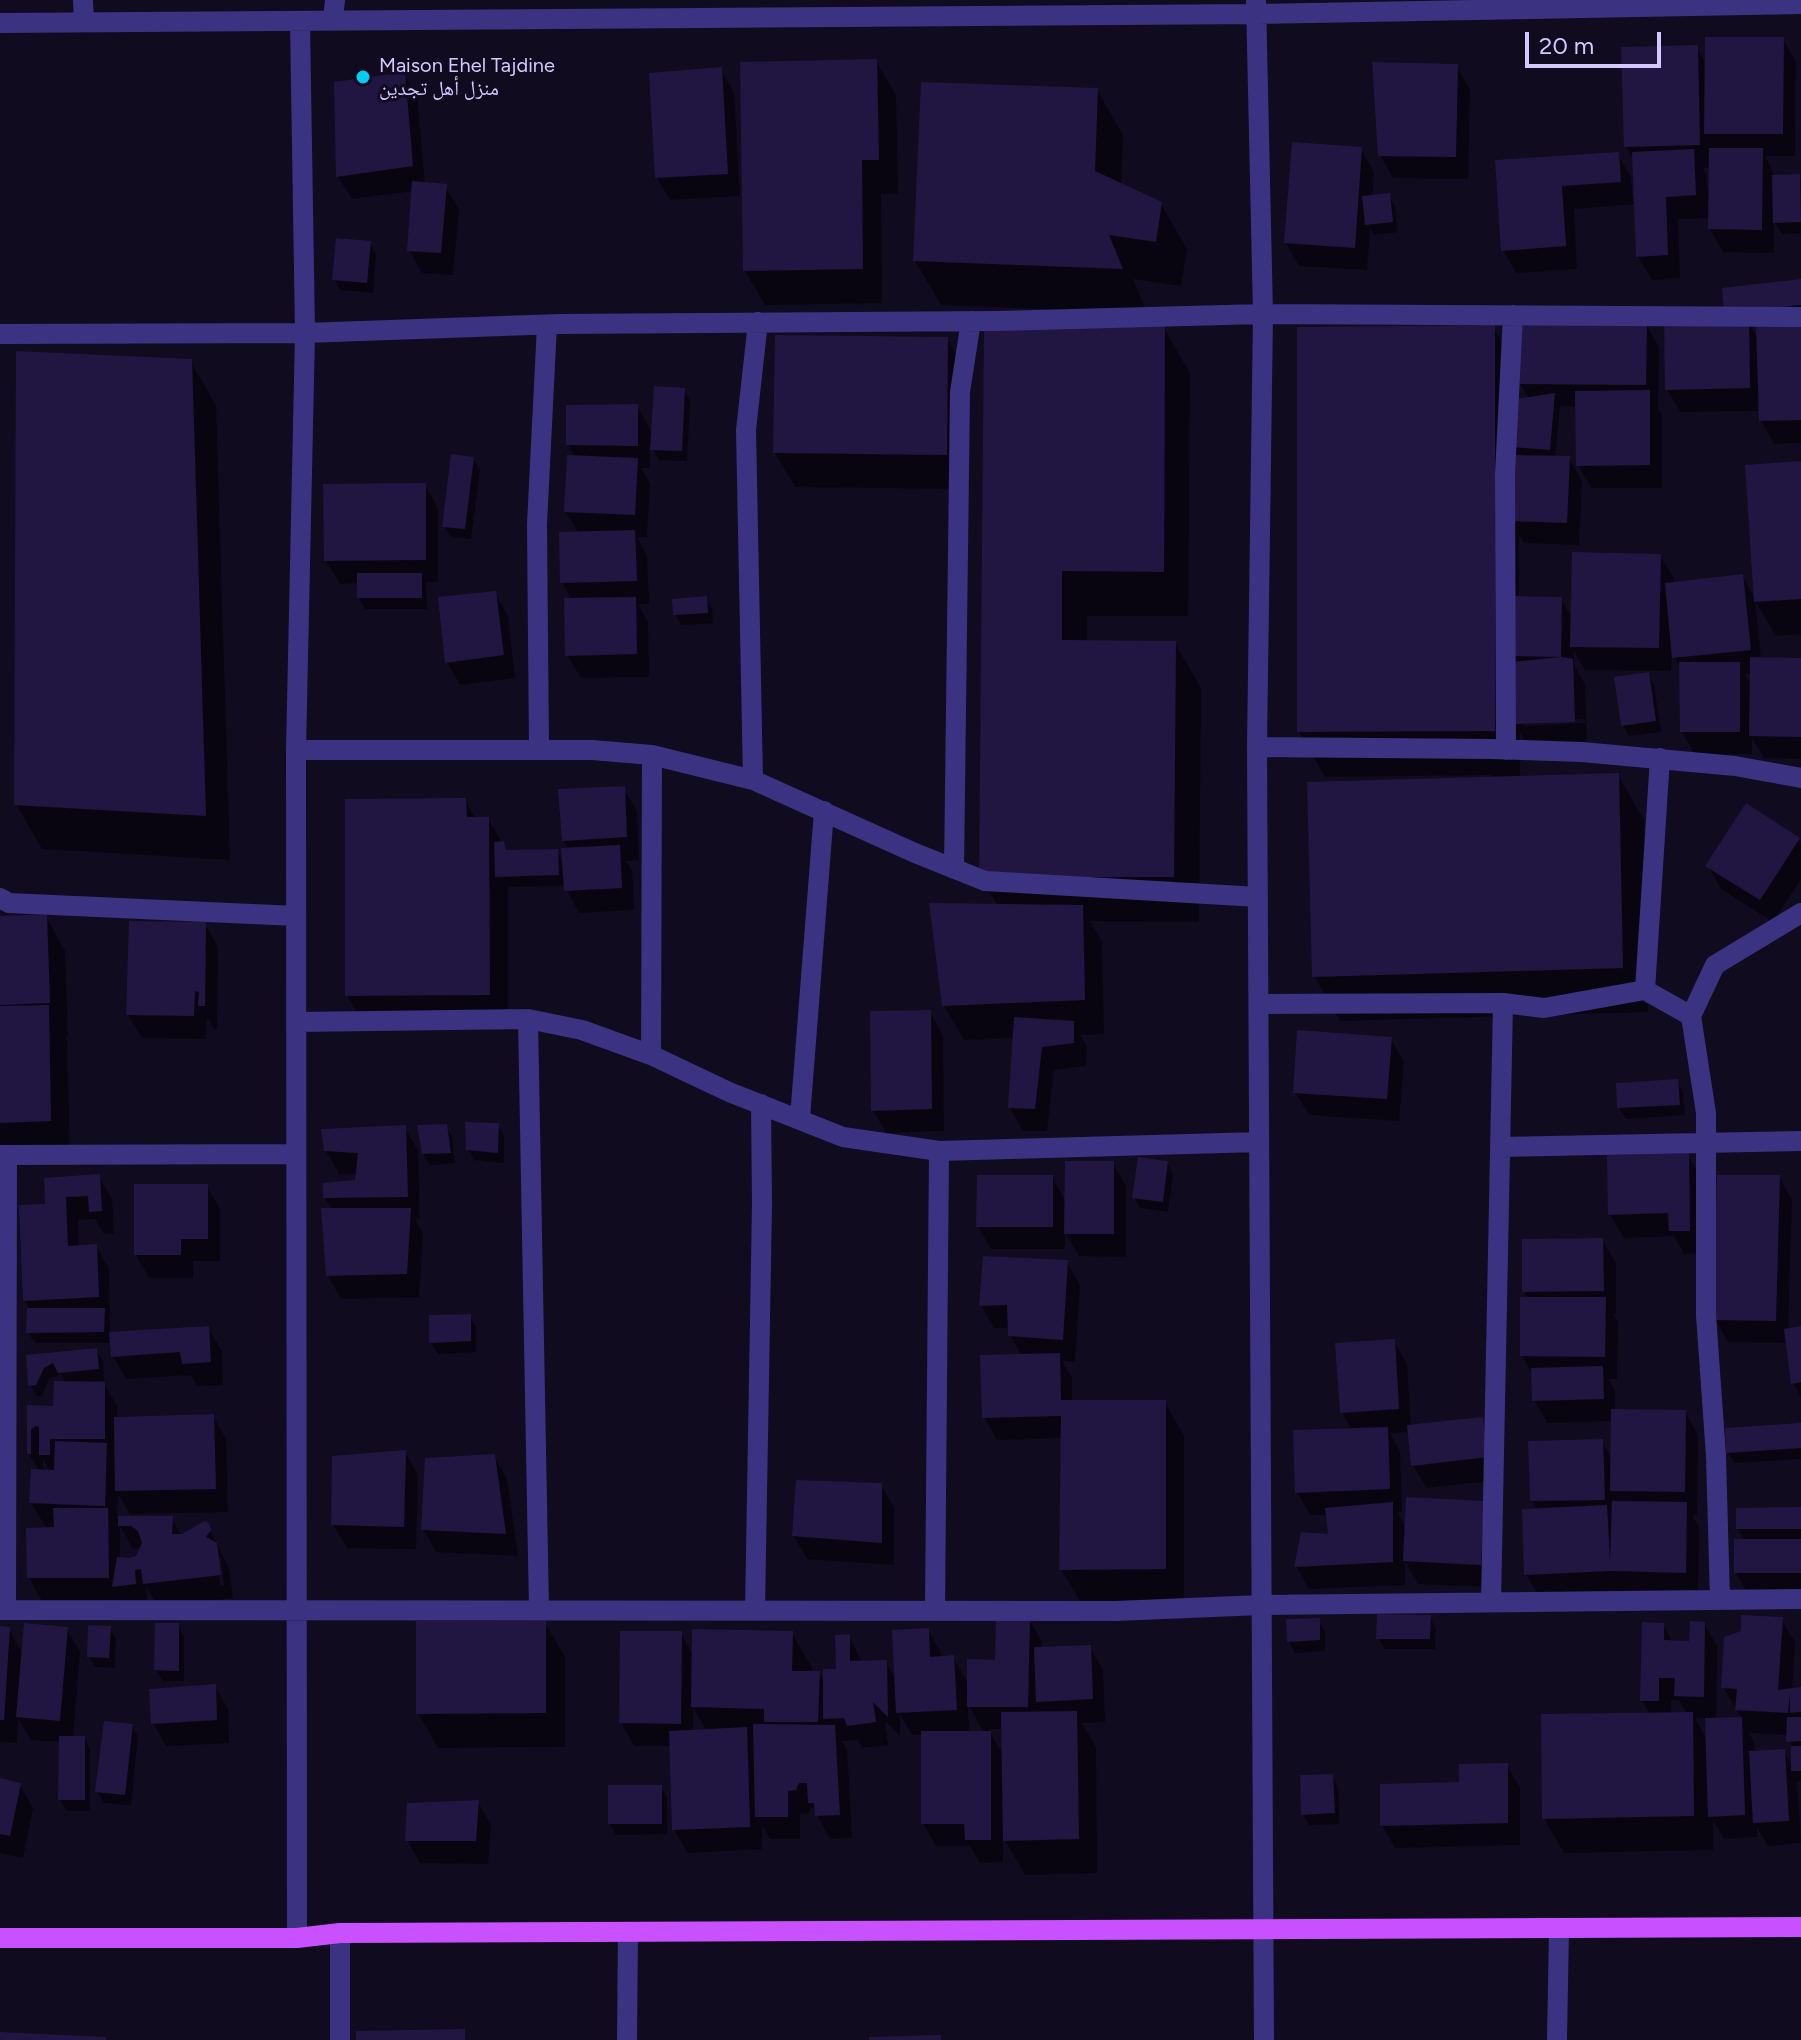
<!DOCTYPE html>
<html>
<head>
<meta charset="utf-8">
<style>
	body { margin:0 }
	#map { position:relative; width:1801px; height:2040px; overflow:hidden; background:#100b1f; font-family:Figtree,sans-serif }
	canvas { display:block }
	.scale { position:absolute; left:1525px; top:32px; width:136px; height:36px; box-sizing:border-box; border:4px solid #d3c9ff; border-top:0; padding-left:10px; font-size:24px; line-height:28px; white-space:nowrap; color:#d3c9ff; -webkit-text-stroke:6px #100b1f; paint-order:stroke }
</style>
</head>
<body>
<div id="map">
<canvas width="1801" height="2040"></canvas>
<div class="scale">20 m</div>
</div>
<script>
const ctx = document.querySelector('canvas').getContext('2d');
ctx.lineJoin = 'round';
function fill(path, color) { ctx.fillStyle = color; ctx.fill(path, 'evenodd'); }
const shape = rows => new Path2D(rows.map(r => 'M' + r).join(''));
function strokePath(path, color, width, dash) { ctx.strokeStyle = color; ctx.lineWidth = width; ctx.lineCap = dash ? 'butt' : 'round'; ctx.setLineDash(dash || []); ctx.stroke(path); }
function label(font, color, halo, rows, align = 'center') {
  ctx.font = font + ' Figtree,"Noto Naskh Arabic",sans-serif'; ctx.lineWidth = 6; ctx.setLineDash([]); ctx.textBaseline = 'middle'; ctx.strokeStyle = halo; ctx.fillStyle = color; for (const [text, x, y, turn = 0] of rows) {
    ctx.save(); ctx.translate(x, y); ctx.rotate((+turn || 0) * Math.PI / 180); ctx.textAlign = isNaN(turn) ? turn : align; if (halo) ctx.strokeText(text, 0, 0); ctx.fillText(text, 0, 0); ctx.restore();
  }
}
fill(shape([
	[1783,39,1796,62,1795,156,1766,156,1775,177,1799,176,1801,180,1801,233,1782,234,1774,221,1774,253,1723,252,1710,229,1710,218,1678,219,1680,278,1652,280,1638,257,1636,204,1574,209,1577,269,1516,273,1503,250,1497,162,1617,154,1631,177,1633,202,1636,202,1635,162,1626,146,1696,47,1707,65],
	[1711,167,1710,188,1707,188,1706,174,1703,168],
	[876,61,896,95,898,194,881,194,882,303,765,305,745,271],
	[1456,66,1470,89,1468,179,1393,178,1380,155],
	[720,69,734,92,740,196,670,200,657,178],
	[404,74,417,97,425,184,445,186,459,209,453,275,422,273,409,250,414,191,352,199,338,177,336,84],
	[1097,90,1123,135,1121,185,1161,204,1187,249,1181,286,1133,279,1147,313,941,305,915,261],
	[1361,149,1374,172,1372,197,1388,195,1395,206,1398,232,1374,235,1370,229,1367,270,1299,266,1286,243],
	[370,243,376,254,373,293,340,290,334,279],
	[1801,282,1801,316,1748,322,1759,340,1801,326,1801,443,1774,444,1761,421,1761,411,1680,412,1667,389,1731,321],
	[1646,324,1659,347,1658,407,1662,415,1662,488,1591,488,1578,465,1577,407,1560,406,1555,458,1569,458,1582,481,1579,545,1524,543,1519,535,1519,598,1561,599,1572,618,1660,556,1674,578,1673,584,1742,576,1756,600,1801,463,1801,634,1776,636,1755,601,1761,659,1801,660,1801,759,1764,758,1752,738,1752,754,1695,755,1682,732,1681,670,1672,653,1671,671,1585,670,1574,651,1574,665,1585,684,1587,744,1528,747,1520,732,1520,778,1618,775,1644,820,1648,1012,1340,1021,1314,976,1491,779,1491,775,1325,777,1299,732,1493,327,1520,372],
	[1519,382,1529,399,1519,401],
	[1745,674,1752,674,1752,687],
	[1585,719,1585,723,1524,726,1524,722],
	[986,328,1164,328,1190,373,1188,616,1087,616,1087,642,1175,643,1201,688,1199,922,1090,921,1102,942,1104,1034,1080,1035,1087,1046,1086,1066,1054,1070,1047,1131,1023,1131,1010,1108,1014,1038,964,1040,944,1006,998,906,980,876],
	[947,339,967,373,965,489,795,487,775,453],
	[190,360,216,405,230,860,42,849,16,804],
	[684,390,690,401,687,461,659,460,650,445,650,468,641,468,650,483,647,537,637,537,647,555,649,604,638,604,648,622,649,677,581,678,567,655,572,600,562,583,579,534,566,512,576,458,568,445,637,406,653,435],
	[473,459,480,470,471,539,451,537,444,526],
	[425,485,438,508,438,582,426,582,427,609,365,609,359,598,359,583,340,584,326,561],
	[495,593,508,616,515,678,460,685,447,662],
	[706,598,712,609,713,623,681,625,675,614],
	[1648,674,1654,685,1661,732,1629,736,1623,726],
	[623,788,637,811,639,860,626,861,632,870,634,910,579,913,565,886,508,887,508,1029,367,1030,347,995,465,800,476,819,488,819,508,852,557,851,564,863,569,850,564,841],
	[1799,839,1801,844,1801,879,1773,922,1721,889,1708,866],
	[46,916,65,951,68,1037,65,1037,67,1041,70,1155,0,1157,0,918],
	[205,924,218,947,217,1029,214,1029,207,1017,206,1039,142,1038,128,1015],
	[930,1012,943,1035,944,1131,886,1133,873,1110],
	[1391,1039,1404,1062,1399,1121,1309,1115,1295,1092],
	[1677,1081,1683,1092,1685,1115,1626,1119,1619,1108],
	[498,1125,504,1136,504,1163,474,1160,468,1149],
	[445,1126,452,1137,455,1163,430,1165,423,1154],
	[404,1127,418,1150,420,1219,415,1219,423,1233,419,1297,341,1299,328,1276,332,1210,325,1198,357,1182,358,1174,339,1174,326,1151],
	[1688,1155,1701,1178,1702,1253,1684,1254,1674,1236,1624,1238,1610,1215],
	[1113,1163,1126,1186,1126,1257,1079,1256,1065,1232,1065,1249,991,1249,978,1226,1052,1177,1066,1202],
	[1167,1163,1173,1174,1168,1212,1140,1208,1134,1197],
	[99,1176,112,1199,114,1234,104,1234,95,1219,78,1220,79,1247,96,1246,109,1269,110,1334,208,1328,222,1351,223,1385,197,1386,191,1375,126,1379,113,1356,112,1343,35,1343,28,1332,30,1310,25,1300,47,1206],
	[1779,1177,1792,1200,1788,1330,1801,1328,1801,1397,1793,1383,1788,1343,1728,1342,1715,1319],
	[207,1186,220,1209,220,1261,193,1261,193,1278,149,1278,136,1255],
	[1602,1240,1616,1263,1616,1314,1613,1314,1618,1322,1617,1379,1608,1379,1615,1391,1615,1411,1685,1412,1698,1435,1697,1515,1692,1515,1699,1527,1698,1595,1539,1597,1526,1574,1537,1510,1532,1501,1602,1441,1612,1459,1613,1421,1547,1423,1534,1400,1533,1375,1522,1356,1528,1299,1524,1292],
	[1067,1262,1080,1285,1075,1362,1062,1361,1072,1378,1072,1402,1165,1402,1184,1436,1184,1603,1081,1603,1061,1569,1062,1438,997,1440,984,1417,1022,1356,1010,1335,1010,1328,994,1328,981,1305],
	[470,1316,476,1327,476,1352,438,1354,431,1343],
	[1394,1341,1407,1364,1411,1427,1482,1419,1495,1442,1500,1480,1427,1488,1413,1466,1410,1432,1390,1433,1400,1452,1402,1512,1397,1512,1407,1529,1483,1502,1493,1587,1418,1584,1405,1561,1405,1585,1309,1589,1296,1566,1330,1536,1328,1515,1310,1515,1297,1492,1352,1430,1342,1413],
	[96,1350,103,1361,104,1380,95,1381,95,1384,104,1384,117,1406,117,1419,213,1416,226,1439,228,1512,130,1514,118,1494,117,1518,171,1518,182,1536,207,1525,229,1568,233,1598,158,1606,146,1586,148,1606,127,1609,122,1600,42,1601,29,1578,47,1529,31,1503,39,1471,29,1454,29,1407,55,1408,66,1384,61,1374,49,1379,42,1396,37,1396,30,1385,28,1357],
	[43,1459,50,1472,43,1471],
	[120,1526,133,1549,142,1549,137,1558,120,1559],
	[216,1554,221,1558,224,1585,220,1586],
	[1801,1425,1801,1459,1734,1463,1728,1452],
	[405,1452,418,1475,416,1549,347,1548,333,1525],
	[494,1456,507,1479,518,1556,436,1552,423,1529],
	[880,1484,894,1507,894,1565,807,1559,794,1536],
	[1801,1509,1801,1596,1749,1596,1736,1573,1745,1541,1738,1529],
	[1429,1617,1436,1628,1435,1649,1385,1649,1378,1638],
	[1029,1619,1042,1642,1042,1649,1090,1647,1103,1670,1105,1722,1082,1723,1096,1747,1097,1873,1025,1875,1003,1837,1003,1862,980,1863,970,1846,936,1846,923,1823,923,1735,912,1735,900,1715,900,1736,885,1721,888,1745,862,1748,858,1740,842,1741,847,1750,852,1838,830,1839,812,1806,809,1813,800,1814,800,1839,770,1839,762,1825,762,1849,688,1853,674,1830,671,1746,634,1746,621,1723,681,1633,694,1656,792,1633,812,1668,812,1673,819,1673,825,1684,838,1671,849,1636,862,1662,886,1662,896,1680,928,1630,941,1653,941,1658,953,1657,969,1685,997,1662],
	[968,1704,984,1733,969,1733],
	[693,1708,707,1731,693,1731],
	[988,1729,1003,1729,1004,1756],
	[1781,1619,1795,1642,1792,1689,1801,1689,1801,1781,1797,1781,1801,1843,1768,1846,1757,1827,1757,1837,1724,1839,1713,1820,1713,1850,1564,1853,1544,1819,1650,1714,1642,1701,1663,1625,1673,1643,1691,1643,1704,1623,1717,1646,1716,1720,1742,1719,1723,1687],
	[1671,1700,1679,1700,1687,1714,1671,1714],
	[1695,1718,1707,1719,1707,1740],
	[1749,1733,1788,1735,1793,1749,1793,1767,1784,1751,1755,1753,1754,1742],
	[1318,1620,1325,1631,1325,1651,1295,1653,1289,1642],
	[545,1623,565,1657,565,1747,438,1748,418,1713],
	[178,1625,184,1636,184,1681,163,1681,156,1670],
	[0,1628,9,1629,23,1654,67,1629,80,1652,73,1738,84,1738,90,1749,90,1811,67,1811,60,1800,61,1742,31,1740,18,1718,17,1743,0,1742],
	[109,1628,116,1639,115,1668,95,1667,89,1656],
	[215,1686,228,1709,229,1743,166,1746,153,1723],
	[132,1726,138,1737,131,1805,104,1803,98,1792],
	[1507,1765,1520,1788,1520,1845,1395,1848,1382,1825,1461,1784],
	[1332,1776,1338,1787,1340,1824,1309,1825,1303,1814],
	[0,1780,20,1785,33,1808,23,1858,0,1853],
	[661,1787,667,1797,667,1834,616,1835,610,1824],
	[478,1802,491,1825,488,1864,420,1863,407,1840]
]), '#0007');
fill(shape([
	[1705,37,1784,37,1783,134,1704,134],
	[1698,45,1700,145,1624,147,1621,47],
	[877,59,879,160,862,160,863,269,743,271,740,62],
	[1372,62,1458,64,1456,157,1378,156],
	[722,67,728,174,655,178,649,73],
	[405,72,413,166,336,177,334,82],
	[921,82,1098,88,1095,171,1162,202,1156,242,1109,235,1123,269,913,261],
	[1292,142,1362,147,1355,248,1284,243],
	[1709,148,1763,148,1762,230,1708,229],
	[1694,149,1696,195,1666,197,1668,255,1636,257,1632,152],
	[1619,152,1621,182,1562,186,1566,246,1501,251,1495,160],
	[1800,174,1801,222,1773,223,1772,175],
	[412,181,447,184,441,253,407,251],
	[1390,193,1393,222,1365,225,1362,196],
	[336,238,371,241,367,283,332,280],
	[1801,279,1801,305,1724,313,1722,288],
	[1749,319,1750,388,1665,390,1664,320],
	[1519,320,1647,322,1646,385,1518,384],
	[1801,324,1801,420,1759,421,1756,326],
	[1495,325,1495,731,1297,732,1297,327],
	[984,326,1165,326,1164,572,1062,571,1062,640,1176,641,1174,877,979,877],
	[775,335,948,337,947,455,773,453],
	[16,351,192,359,206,816,14,805],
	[654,386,685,388,682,451,650,450],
	[1650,390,1650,465,1576,466,1575,391],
	[1555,393,1550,450,1512,447,1516,399],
	[638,404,638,446,566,445,566,405],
	[451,454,474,457,465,529,442,527],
	[567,455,638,458,635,515,564,512],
	[1512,455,1570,456,1567,523,1509,521],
	[1801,461,1801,599,1754,602,1745,465],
	[426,483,426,560,324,561,323,484],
	[635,530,637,581,560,583,559,532],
	[1572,552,1661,554,1659,648,1570,647],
	[357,573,422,573,422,598,357,598],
	[1743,574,1751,650,1672,658,1665,583],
	[496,591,504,655,445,663,438,597],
	[707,596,708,613,673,615,672,599],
	[1512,596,1562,597,1561,657,1510,656],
	[636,597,637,654,565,656,564,598],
	[1561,657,1573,659,1575,722,1513,724,1511,662],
	[1750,657,1801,658,1801,737,1749,736],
	[1679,662,1740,662,1740,732,1680,732],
	[1649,672,1656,721,1621,726,1614,677],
	[1619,773,1623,968,1312,977,1307,782],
	[625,786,627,837,562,841,558,789],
	[457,798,466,798,467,817,489,817,490,995,345,996,345,799],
	[1746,803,1800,838,1760,900,1705,866],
	[504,841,506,850,558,849,559,875,495,877,494,842],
	[620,845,622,888,564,891,561,848],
	[929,903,1083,905,1085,1000,942,1006],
	[47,914,50,1003,0,1005,0,916],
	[129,921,206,922,205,1006,198,1006,199,992,195,991,194,1016,126,1015],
	[49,1005,51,1121,0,1123,0,1006],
	[931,1010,932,1109,871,1111,870,1011],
	[1014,1017,1074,1021,1074,1043,1042,1047,1035,1109,1008,1108],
	[1297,1030,1392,1037,1387,1099,1293,1093],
	[1678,1079,1680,1105,1617,1108,1616,1083],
	[465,1122,499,1123,498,1153,466,1150],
	[447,1124,451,1153,422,1154,417,1125],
	[406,1125,408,1197,323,1198,323,1183,355,1180,358,1153,324,1151,321,1129],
	[1689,1153,1690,1231,1669,1231,1668,1213,1608,1215,1607,1155],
	[1138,1157,1168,1161,1163,1202,1132,1198],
	[1065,1161,1114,1161,1114,1234,1064,1234],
	[100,1174,102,1211,89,1212,88,1196,66,1197,68,1246,97,1244,99,1297,23,1301,19,1205,45,1204,44,1178],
	[977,1175,1053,1175,1053,1227,976,1227],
	[1717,1175,1780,1175,1776,1321,1713,1320],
	[134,1184,208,1184,208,1239,181,1239,181,1255,134,1255],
	[321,1208,411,1208,407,1274,326,1276],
	[1603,1238,1604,1291,1522,1292,1522,1239],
	[983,1256,1068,1260,1063,1340,1008,1336,1007,1305,979,1306],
	[1520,1297,1606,1297,1605,1357,1520,1356],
	[27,1308,105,1308,104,1332,26,1333],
	[471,1314,471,1341,429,1343,429,1315],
	[209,1326,211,1362,182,1364,180,1352,111,1357,109,1332],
	[1801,1326,1801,1382,1791,1384,1784,1329],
	[1395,1339,1399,1409,1340,1413,1335,1343],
	[97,1348,99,1369,58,1373,53,1363,44,1368,36,1385,28,1386,26,1355],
	[1060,1353,1061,1400,1166,1400,1166,1569,1059,1570,1061,1416,982,1418,980,1355],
	[1603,1366,1604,1399,1532,1401,1531,1368],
	[54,1381,105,1382,105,1439,50,1439,50,1455,39,1455,39,1427,35,1426,31,1430,31,1454,27,1454,27,1405,53,1406],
	[1611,1409,1686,1410,1685,1492,1610,1491],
	[214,1414,216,1489,115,1491,114,1417],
	[1483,1417,1488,1457,1411,1466,1407,1425],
	[1801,1423,1801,1448,1726,1453,1725,1428],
	[1388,1427,1390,1489,1295,1493,1293,1430],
	[1603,1439,1605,1500,1530,1501,1528,1441],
	[55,1441,107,1443,105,1506,29,1503,31,1469,54,1470],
	[406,1450,404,1527,331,1525,332,1456],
	[495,1454,506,1534,421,1530,425,1458],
	[796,1480,882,1483,882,1543,792,1536],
	[1406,1497,1484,1501,1481,1565,1403,1561],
	[1612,1501,1687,1502,1686,1573,1610,1571,1524,1575,1522,1509,1607,1505,1610,1562],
	[1393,1502,1393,1562,1294,1567,1301,1532,1328,1534,1325,1508],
	[1801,1507,1801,1529,1736,1529,1736,1508],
	[53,1508,108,1508,109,1578,27,1578,26,1528,54,1527],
	[118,1516,173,1516,172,1534,182,1534,204,1521,209,1523,211,1530,206,1537,217,1543,221,1575,143,1584,141,1569,135,1570,136,1584,112,1587,117,1557,129,1558,136,1556,142,1543,138,1531,131,1526,118,1526],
	[1734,1539,1801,1539,1801,1573,1734,1573],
	[1377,1614,1431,1615,1430,1639,1376,1639],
	[1741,1615,1783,1617,1778,1690,1801,1687,1801,1712,1790,1713,1790,1695,1788,1713,1735,1710,1737,1689,1721,1688,1724,1637,1741,1631],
	[996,1617,1030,1617,1028,1707,967,1707,967,1659,995,1660],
	[1320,1618,1320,1640,1287,1642,1286,1619],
	[416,1621,546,1621,546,1713,416,1714],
	[1690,1621,1705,1622,1704,1697,1674,1696,1675,1678,1659,1678,1659,1701,1640,1701,1642,1622,1664,1623,1664,1640,1689,1641],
	[24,1623,68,1627,60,1721,16,1717],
	[155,1623,179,1623,179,1671,154,1670],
	[88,1625,111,1626,109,1658,87,1657],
	[0,1626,10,1627,4,1720,0,1720],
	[929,1628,930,1657,954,1655,957,1710,896,1713,892,1630],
	[692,1629,793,1631,792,1671,820,1671,818,1722,764,1722,764,1709,691,1707],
	[620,1631,682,1631,681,1724,619,1723],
	[850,1634,850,1661,887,1660,888,1717,873,1702,876,1722,847,1726,844,1718,823,1719,823,1669,836,1669,835,1635],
	[1091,1645,1093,1699,1036,1702,1034,1647],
	[216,1684,217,1720,151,1724,149,1689],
	[1077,1711,1079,1839,1003,1841,1001,1712],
	[1693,1712,1694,1816,1542,1819,1541,1714],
	[1742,1717,1745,1815,1708,1817,1705,1718],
	[1787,1717,1801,1717,1801,1741,1786,1742],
	[104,1721,133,1724,125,1795,95,1792],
	[753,1724,835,1725,840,1815,815,1816,814,1803,808,1803,807,1783,799,1783,796,1790,788,1791,788,1817,755,1817],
	[747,1727,750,1827,672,1830,669,1731],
	[921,1731,991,1731,991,1840,965,1840,964,1824,921,1824],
	[59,1736,85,1736,85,1800,58,1800],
	[1791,1746,1801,1746,1801,1771,1791,1771],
	[1785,1749,1789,1821,1753,1823,1749,1751],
	[1508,1763,1508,1823,1380,1826,1380,1784,1459,1782,1459,1764],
	[1333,1774,1335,1813,1301,1815,1300,1775],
	[0,1778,21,1783,10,1836,0,1834],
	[608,1785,662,1785,662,1824,608,1824],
	[479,1800,476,1841,405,1841,407,1803],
	[465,2029,465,2040,356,2040,356,2031],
	[0,2032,106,2037,106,2040,0,2040],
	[941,2035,941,2040,869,2040,869,2037]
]), '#211641');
strokePath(shape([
	[83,0,84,22],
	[1256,0,1263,314,1257,747,1264,2040],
	[333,20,335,0],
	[0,23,1257,14,1801,4],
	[0,334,305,333,560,324,997,321,1263,314,1801,317],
	[1257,747,1492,749,1582,752,1735,766,1801,778],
	[296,750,592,750,652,755,753,780,915,853,985,881,1258,897],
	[539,750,537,524,547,325],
	[1506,750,1505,474,1513,315],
	[753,780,746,430,758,322],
	[954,869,960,392,971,321],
	[0,898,9,903,296,916],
	[1645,990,1660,758],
	[1259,1004,1503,1003,1544,1008,1645,990,1691,1016,1715,965,1801,913],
	[1691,1016,1706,1113,1706,1315,1716,1456,1720,1600],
	[528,1019,539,1610],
	[297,1022,528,1019,582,1030,651,1055,729,1092,843,1137,939,1151,1259,1142],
	[651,1055,652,755],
	[800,1118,824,811],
	[1500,1147,1801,1141],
	[0,1155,296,1154],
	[1491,1602,1503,1003],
	[0,1610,1116,1611,1262,1605,1801,1599],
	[6,1610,7,1155],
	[755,1610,762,1204,761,1104],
	[935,1611,939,1151],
	[297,1938,296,750,305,333,300,21],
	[340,2040,340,1933],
	[627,2040,628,1932],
	[1557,2040,1559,1928]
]), '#3b3382', 20);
strokePath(shape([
	[0,1938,297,1938,340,1933,1801,1927]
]), '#c950ff', 20);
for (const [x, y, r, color] of [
	[363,77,8,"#00ccf4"]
]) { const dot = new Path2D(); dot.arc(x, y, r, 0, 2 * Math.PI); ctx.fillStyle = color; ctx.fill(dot); strokePath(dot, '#100b1f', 3); }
label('20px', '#d3c9ff', '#100b1f', [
	["Maison Ehel Tajdine",379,66],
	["منزل أهل تجدين",379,89]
], 'left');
</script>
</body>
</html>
